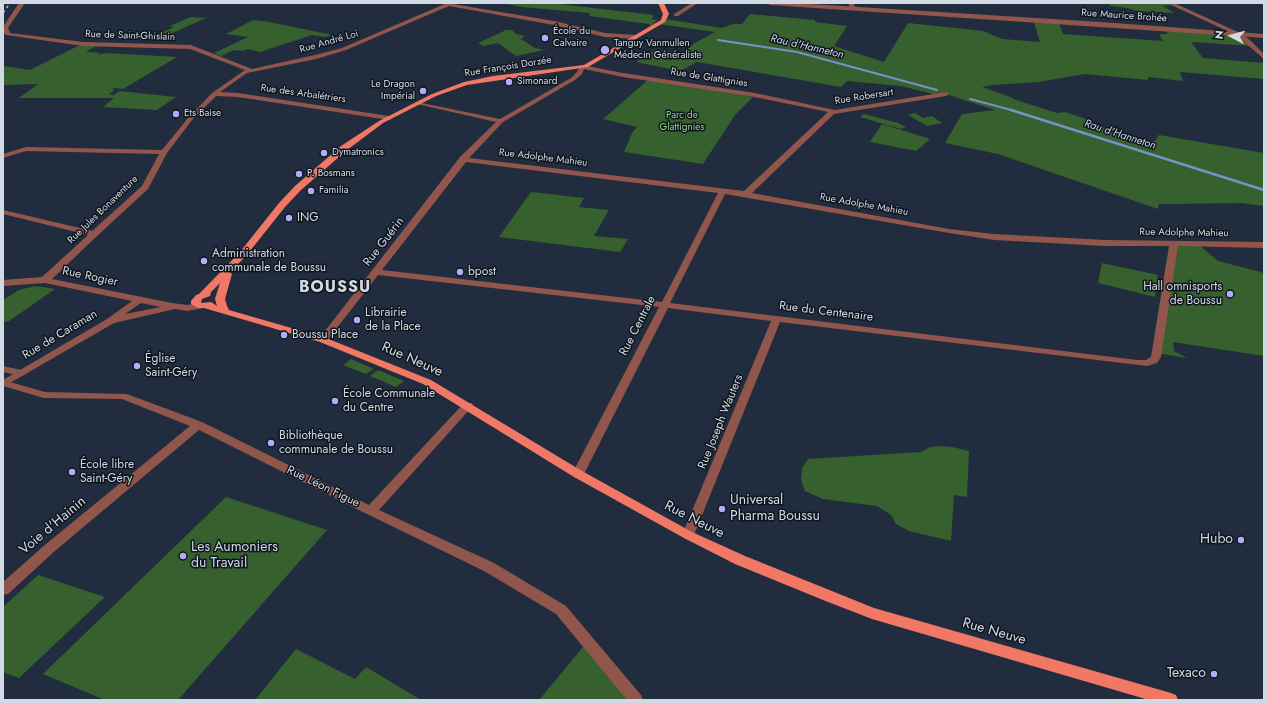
<!DOCTYPE html>
<html>
<head>
<meta charset="utf-8">
<style>
	body { margin:0 }
	#map { position:relative; width:1267px; height:703px; overflow:hidden; background:#212d3f; font-family:Jost,sans-serif }
	canvas { display:block }
	.frame { position:absolute; inset:0; border:4px solid #d1d9e5; pointer-events:none }
	.north { position:absolute; left:1211px; top:16px; width:40px; height:40px; -webkit-text-stroke:3px #0f151d; paint-order:stroke; rotate:276deg; font-size:11px; font-weight:700; line-height:16px; text-align:center; color:#d1d9e5 }
	.north::after { content:''; display:block; margin:auto; width:14px; height:18px; background:#d1d9e5; clip-path:polygon(50% 0,100% 100%,50% 72%,0 100%) }
</style>
</head>
<body>
<div id="map">
<canvas width="1267" height="703"></canvas>
<div class="frame"></div>
<div class="north">N</div>
</div>
<script>
const ctx = document.querySelector('canvas').getContext('2d');
ctx.lineJoin = 'round';
function fill(path, color) { ctx.fillStyle = color; ctx.fill(path, 'evenodd'); }
const shape = rows => new Path2D(rows.map(r => 'M' + r).join(''));
function strokePath(path, color, width, dash) { ctx.strokeStyle = color; ctx.lineWidth = width; ctx.lineCap = dash ? 'butt' : 'round'; ctx.setLineDash(dash || []); ctx.stroke(path); }
function label(font, color, halo, rows, align = 'center') {
  ctx.font = font + ' Jost,sans-serif'; ctx.lineWidth = 3; ctx.setLineDash([]); ctx.textBaseline = 'middle'; ctx.strokeStyle = halo; ctx.fillStyle = color; for (const [text, x, y, turn = 0] of rows) {
    ctx.save(); ctx.translate(x, y); ctx.rotate((+turn || 0) * Math.PI / 180); ctx.textAlign = isNaN(turn) ? turn : align; if (halo) ctx.strokeText(text, 0, 0); ctx.fillText(text, 0, 0); ctx.restore();
  }
}
fill(shape([
	[501,3,551,3,653,15,653,18,651,19,657,20,651,26,649,24,590,16,589,13,522,7],
	[1108,3,1170,3,1174,5,1163,6,1174,13,1137,11,1127,8,1111,6],
	[750,14,815,20,815,22,847,26,834,46,884,62,908,23,983,31,1002,39,1040,42,1033,19,1058,21,1063,34,1163,41,1159,34,1168,34,1164,28,1217,33,1242,39,1254,46,1191,42,1203,58,1264,63,1264,79,1180,72,1183,81,1148,77,1148,80,1085,74,1038,82,993,85,982,87,1008,96,1016,100,1057,113,1065,112,1086,119,1090,123,1149,141,1155,141,1159,135,1264,153,1264,206,1241,203,1169,204,1159,204,1158,209,998,154,945,143,962,114,995,110,946,94,937,95,901,86,847,81,841,87,697,62,680,71,636,62,655,50,682,53,695,43,715,32,659,24,665,19,722,28,733,24,742,24],
	[191,17,206,18,161,38,152,37,174,27,169,26],
	[253,20,269,22,332,35,325,37,312,35,260,52,248,49,243,51,234,50,221,56,214,53,248,37,226,34],
	[506,30,512,30,516,34,525,36,521,39,535,48,544,50,516,56,498,43,484,46,478,43],
	[82,44,99,44,86,52,100,53,97,55,105,53,177,57,123,89,114,88,112,90,115,90,109,94,113,95,120,91,176,97,157,110,103,107,114,98,19,98,38,84,3,85,5,83,3,83,3,66,30,70],
	[649,79,753,97,735,115,703,164,624,152,632,133,637,127,603,119],
	[915,113,923,118,932,116,942,123,927,126,908,115],
	[864,114,898,123,906,127,901,129,860,117],
	[882,124,930,139,916,151,870,142],
	[531,192,584,198,579,207,609,210,594,236,628,239,620,252,499,237],
	[1174,244,1199,245,1218,261,1261,272,1264,276,1264,356,1173,342,1174,351,1187,358,1156,353],
	[1102,263,1158,275,1155,297,1098,283],
	[35,286,55,289,9,321,3,322,3,300,19,290],
	[351,359,374,369,366,374,343,365],
	[378,370,404,381,396,387,370,376],
	[940,446,952,447,969,451,967,497,954,495,951,541,909,531,896,524,891,515,877,506,823,499,805,491,801,480,802,468,808,459,921,452,930,447],
	[226,497,327,530,178,700,105,700,43,674],
	[38,575,105,597,19,678,3,672,3,607],
	[588,641,636,700,539,700],
	[296,649,355,679,366,667,421,700,255,700]
]), '#36602d');
strokePath(shape([
	[718,40,797,52,937,90],
	[970,99,1015,111]
]), '#7592c8', 2);
strokePath(shape([
	[1011,110,1264,190]
]), '#7592c8', 2.5);
fill(shape([
	[19,3,25,3,8,28,10,33,83,42,191,45,252,69,315,55,342,48,447,3,554,21,605,33,636,35,639,37,636,39,605,37,554,25,449,6,346,50,316,59,247,73,220,92,238,93,389,116,392,118,389,120,238,97,216,96,192,120,167,153,148,189,97,236,91,236,90,234,91,232,142,186,159,154,26,151,3,158,3,154,26,147,162,150,188,118,212,93,245,70,190,49,83,46,6,35,3,32,3,27,19,3],
	[692,3,698,3,678,16,674,16,674,14,692,3],
	[848,3,854,3,855,9,851,9,848,3],
	[1167,3,1174,3,1240,33,1250,40,1264,54,1264,59,1236,35,1167,3],
	[582,65,623,73,755,93,835,110,946,92,949,94,946,96,834,114,752,193,949,229,994,234,1105,240,1264,242,1264,248,1178,246,1161,357,1157,363,1147,366,780,322,694,535,692,538,688,540,684,538,682,535,771,321,668,308,584,474,582,477,578,478,574,477,572,474,659,307,378,275,326,342,323,343,318,340,460,157,496,122,417,104,417,102,500,119,571,78,577,72,580,66,582,65],
	[584,69,623,77,755,97,828,112,744,191,469,158,503,122,575,80,582,74,584,69],
	[466,162,718,193,662,302,382,270,466,162],
	[725,194,949,233,994,240,1105,246,1169,246,1151,357,1146,360,1137,360,670,303,725,194],
	[3,366,26,371,27,373,22,376,3,372,3,366],
	[3,380,45,392,127,394,202,422,369,505,464,403,472,403,473,405,472,407,379,510,494,563,566,606,641,695,643,700,627,700,556,614,484,571,367,514,199,430,56,550,8,594,3,595,3,582,46,544,190,426,122,399,44,398,3,386,3,380]
]), '#90554b');
fill(shape([
	[767,3,794,3,1101,22,1264,34,1264,38,770,5,767,3],
	[3,210,97,232,98,234,97,236,52,279,172,303,187,305,201,303,206,306,204,308,187,311,175,309,114,323,3,387,3,380,107,319,132,301,45,283,3,286,3,280,42,277,88,235,3,214,3,210],
	[141,303,161,307,125,314,141,303]
]), '#90554b');
fill(shape([
	[658,3,664,3,669,14,665,22,588,67,467,85,436,96,383,123,347,150,301,190,285,207,246,256,230,272,232,274,225,299,227,306,229,310,326,338,431,380,582,471,692,532,745,556,874,608,1171,693,1176,695,1178,700,1149,700,872,619,823,600,735,564,684,538,574,477,423,384,320,342,204,308,198,308,191,304,191,301,196,295,199,294,240,252,279,203,295,186,341,146,379,121,432,94,464,82,493,76,584,65,661,20,663,14,658,3],
	[220,283,215,299,217,306,211,302,201,303,202,299,210,296,211,292,220,283]
]), '#f17865');
strokePath(shape([
	[3,13,10,3]
]), '#a9b2bf', 1.5, [3, 3]);
for (const [x, y, r, color] of [
	[545,38,4,"#b0aefa"],
	[605,50,5,"#b0aefa"],
	[509,82,4,"#b0aefa"],
	[423,91,4,"#b0aefa"],
	[176,114,4,"#b0aefa"],
	[324,153,4,"#b0aefa"],
	[299,174,4,"#b0aefa"],
	[311,191,4,"#b0aefa"],
	[289,218,4,"#b0aefa"],
	[204,261,4,"#b0aefa"],
	[460,272,4,"#b0aefa"],
	[1230,294,4,"#b0aefa"],
	[357,320,4,"#b0aefa"],
	[284,335,4,"#b0aefa"],
	[137,366,4,"#b0aefa"],
	[335,401,4,"#b0aefa"],
	[271,443,4,"#b0aefa"],
	[72,472,4,"#b0aefa"],
	[722,509,4,"#b0aefa"],
	[1241,540,4,"#b0aefa"],
	[183,556,4,"#b0aefa"],
	[1214,674,4,"#b0aefa"]
]) { const dot = new Path2D(); dot.arc(x, y, r, 0, 2 * Math.PI); ctx.fillStyle = color; ctx.fill(dot); strokePath(dot, '#0f151d', 1.5); }
label('10px', '#d1d9e5', '#0f151d', [
	["Rue Maurice Brohée",1124,16,4],
	["Rue de Saint-Ghislain",130,36,2],
	["Rue André Loi",329,42,-16],
	["Rue François Dorzée",508,67,-9],
	["Rue de Glattignies",709,78,9],
	["Rue des Arbalétriers",303,94,8],
	["Rue Robersart",864,97,-9],
	["Rue Adolphe Mahieu",543,158,7],
	["Rue Adolphe Mahieu",864,205,10],
	["Rue Jules Bonaventure",103,210,-44],
	["Rue Adolphe Mahieu",1184,233,1]
]);
label('10px', '#d1d9e5', '#0f151d', [
	["École du",553,32],
	["Calvaire",553,44],
	["Tanguy Vanmullen",614,44],
	["Médecin Généraliste",614,56],
	["Simonard",517,82],
	["Le Dragon",415,85,"right"],
	["Impérial",415,97,"right"],
	["Ets Baise",184,114],
	["Dymatronics",332,153],
	["P. Bosmans",307,174],
	["Familia",319,191]
], 'left');
label('10px', '#8ad879', '#0f151d', [
	["Parc de",682,116],
	["Glattignies",682,128]
]);
label('italic 11px', '#cdd8ec', '#0f151d', [
	["Rau d'Hanneton",807,47,13],
	["Rau d'Hanneton",1120,135,18]
]);
label('12px', '#d1d9e5', '#0f151d', [
	["ING",297,218],
	["Administration",212,254],
	["communale de Boussu",212,268],
	["bpost",468,272],
	["Hall omnisports",1222,287,"right"],
	["de Boussu",1222,301,"right"],
	["Librairie",365,313],
	["de la Place",365,327],
	["Boussu Place",292,335],
	["Église",145,359],
	["Saint-Géry",145,373],
	["École Communale",343,394],
	["du Centre",343,408],
	["Bibliothèque",279,436],
	["communale de Boussu",279,450],
	["École libre",80,465],
	["Saint-Géry",80,479]
], 'left');
label('12px', '#d1d9e5', '#0f151d', [
	["Rue Guérin",384,242,-52],
	["Rue Rogier",90,277,12],
	["Rue du Centenaire",826,312,7],
	["Rue Centrale",638,326,-63],
	["Rue de Caraman",60,335,-31],
	["Rue Joseph Wauters",721,422,-68],
	["Rue Léon Figue",323,487,26]
]);
label('14px', '#d1d9e5', '#0f151d', [
	["Rue Neuve",412,360,24],
	["Rue Neuve",694,520,27],
	["Voie d'Hainin",53,526,-40],
	["Rue Neuve",994,632,16]
]);
label('14px', '#d1d9e5', '#0f151d', [
	["Universal",730,501],
	["Pharma Boussu",730,517],
	["Hubo",1233,540,"right"],
	["Les Aumoniers",191,548],
	["du Travail",191,564],
	["Texaco",1206,674,"right"]
], 'left');
ctx.letterSpacing = '1px';
label('bold 16px', '#d1d9e5', '#0f151d', [
	["BOUSSU",335,288]
]);
ctx.letterSpacing = '0px';
</script>
</body>
</html>
